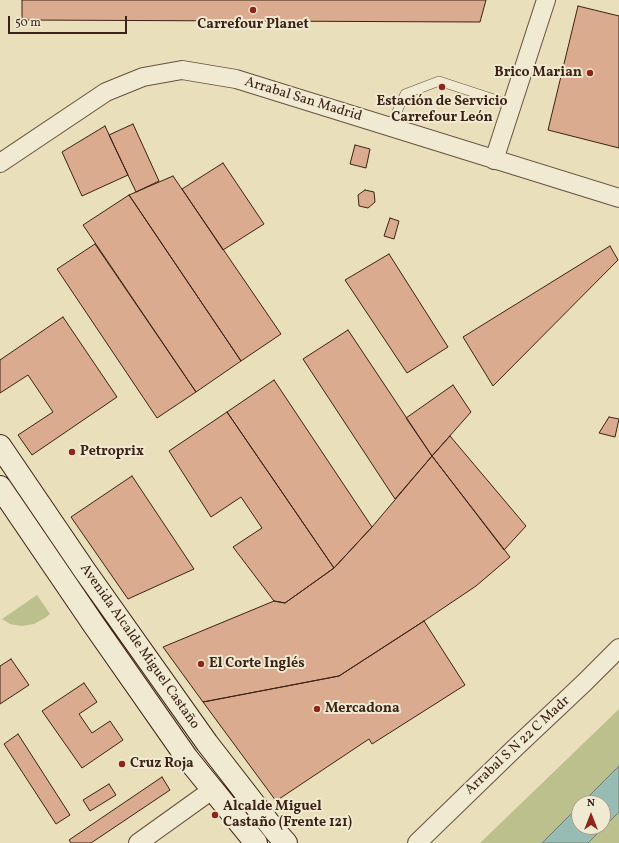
<!DOCTYPE html>
<html>
<head>
<meta charset="utf-8">
<style>
	body { margin:0 }
	#map { position:relative; width:619px; height:843px; overflow:hidden; background:#e9dfbb; font-family:Vollkorn,serif }
	canvas { display:block }
	.north { position:absolute; left:571px; top:795px; width:40px; height:40px; box-sizing:border-box; background:#f1ead3; border:1px solid #a99a87; border-radius:50%; rotate:0deg; font-size:11px; font-weight:700; line-height:16px; text-align:center; color:#3c2214 }
	.north::after { content:''; display:block; margin:auto; width:14px; height:18px; background:#8f2418; clip-path:polygon(50% 0,100% 100%,50% 72%,0 100%) }
	.scale { position:absolute; left:8px; top:16px; width:119px; height:18px; box-sizing:border-box; border:2px solid #3c2214; border-top:0; padding-left:5px; font-size:12px; line-height:14px; white-space:nowrap; color:#3c2214; -webkit-text-stroke:3px #f1ead3; paint-order:stroke }
</style>
</head>
<body>
<div id="map">
<canvas width="619" height="843"></canvas>
<div class="north">N</div>
<div class="scale">50 m</div>
</div>
<script>
const ctx = document.querySelector('canvas').getContext('2d');
ctx.lineJoin = 'round';
function fill(path, color) { ctx.fillStyle = color; ctx.fill(path, 'evenodd'); }
const shape = rows => new Path2D(rows.map(r => 'M' + r).join(''));
function strokePath(path, color, width, dash) { ctx.strokeStyle = color; ctx.lineWidth = width; ctx.lineCap = dash ? 'butt' : 'round'; ctx.setLineDash(dash || []); ctx.stroke(path); }
function label(font, color, halo, rows, align = 'center') {
  ctx.font = font + ' Vollkorn,serif'; ctx.lineWidth = 4; ctx.setLineDash([]); ctx.textBaseline = 'middle'; ctx.strokeStyle = halo; ctx.fillStyle = color; for (const [text, x, y, turn = 0] of rows) {
    ctx.save(); ctx.translate(x, y); ctx.rotate((+turn || 0) * Math.PI / 180); ctx.textAlign = isNaN(turn) ? turn : align; if (halo) ctx.strokeText(text, 0, 0); ctx.fillText(text, 0, 0); ctx.restore();
  }
}
fill(shape([
	[37,595,50,614,45,618,34,624,22,626,10,624,2,619],
	[619,709,619,843,480,843,589,738],
	[579,803,603,803,603,827,579,827]
]), '#bbc08d');
const water = shape([
	[619,766,619,812,588,843,542,843,579,806,579,827,603,827,603,803,582,803,619,766]
]);
fill(water, '#97bcb3');
strokePath(water, '#737e73', 1);
const building = shape([
	[22,0,486,0,480,22,22,20,22,0],
	[578,6,619,16,619,148,548,130,578,6],
	[133,124,159,181,136,192,109,135,133,124],
	[105,126,128,175,82,196,62,152,105,126],
	[355,145,370,149,366,168,350,164,355,145],
	[223,163,264,224,223,250,182,189,223,163],
	[173,176,281,334,241,361,129,195,173,176],
	[365,190,374,192,375,202,368,208,359,206,358,195,365,190],
	[129,195,241,361,196,392,83,225,129,195],
	[390,218,399,221,394,239,384,236,390,218],
	[95,244,196,392,157,418,57,269,95,244],
	[610,246,618,260,493,386,463,337,610,246],
	[389,254,448,347,407,373,345,280,389,254],
	[63,317,117,397,32,455,18,435,53,412,28,375,0,393,0,360,63,317],
	[348,330,432,456,395,499,303,359,348,330],
	[274,380,372,527,334,568,227,412,274,380],
	[453,385,471,412,432,456,406,418,453,385],
	[227,412,334,568,285,603,274,601,233,547,262,528,241,497,211,517,169,451,227,412],
	[609,417,619,419,615,437,599,433,609,417],
	[450,436,526,526,504,550,432,456,450,436],
	[432,456,510,557,476,586,424,621,339,676,203,702,163,647,274,601,285,603,334,568,372,527,432,456],
	[132,476,194,569,128,599,71,517,132,476],
	[424,621,465,685,372,744,369,739,276,801,203,702,339,676,424,621],
	[11,659,29,685,0,704,0,666,11,659],
	[84,683,97,702,79,714,92,733,110,721,123,740,82,768,42,711,84,683],
	[18,734,70,815,56,824,4,744,18,734],
	[162,777,170,790,91,843,71,843,69,840,162,777],
	[109,784,116,795,90,811,83,800,109,784]
]);
fill(building, '#daab8e');
strokePath(building, '#3c2214', 1);
const service = shape([
	[390,127,405,94,439,81,512,105]
]);
const minor = shape([
	[494,160,546,0],
	[0,163,106,92,143,77,182,70,236,79,619,198],
	[138,843,212,790],
	[417,843,517,746,584,683,619,648]
]);
const secondary = shape([
	[0,446,85,571,207,743,276,832,286,843],
	[0,487,94,625,187,758,256,843]
]);
strokePath(service, '#67513e', 10);
strokePath(minor, '#67513e', 20);
strokePath(secondary, '#3c2214', 24);
strokePath(service, '#f1ead3', 9);
strokePath(minor, '#f1ead3', 18);
strokePath(secondary, '#f1ead3', 22);
for (const [x, y, r, color] of [
	[253,10,4,"#8f2418"],
	[590,73,4,"#8f2418"],
	[442,87,4,"#8f2418"],
	[72,452,4,"#8f2418"],
	[201,664,4,"#8f2418"],
	[317,709,4,"#8f2418"],
	[122,764,4,"#8f2418"],
	[215,815,4,"#8f2418"]
]) { const dot = new Path2D(); dot.arc(x, y, r, 0, 2 * Math.PI); ctx.fillStyle = color; ctx.fill(dot); strokePath(dot, '#f1ead3', 1.5); }
label('bold 14px', '#3c2214', '#f1ead3', [
	["Carrefour Planet",253,25,"center"],
	["Brico Marian",582,73,"right"],
	["Estación de Servicio",442,102,"center"],
	["Carrefour León",442,118,"center"],
	["Petroprix",80,452],
	["El Corte Inglés",209,664],
	["Mercadona",325,709],
	["Cruz Roja",130,764],
	["Alcalde Miguel",223,807],
	["Castaño (Frente 121)",223,823]
], 'left');
label('14px', '#3c2214', '#f1ead3', [
	["Arrabal San Madrid",303,100,17],
	["Avenida Alcalde Miguel Castaño",139,647,55],
	["Arrabal S N 22 C Madr",518,746,-43]
]);
</script>
</body>
</html>
